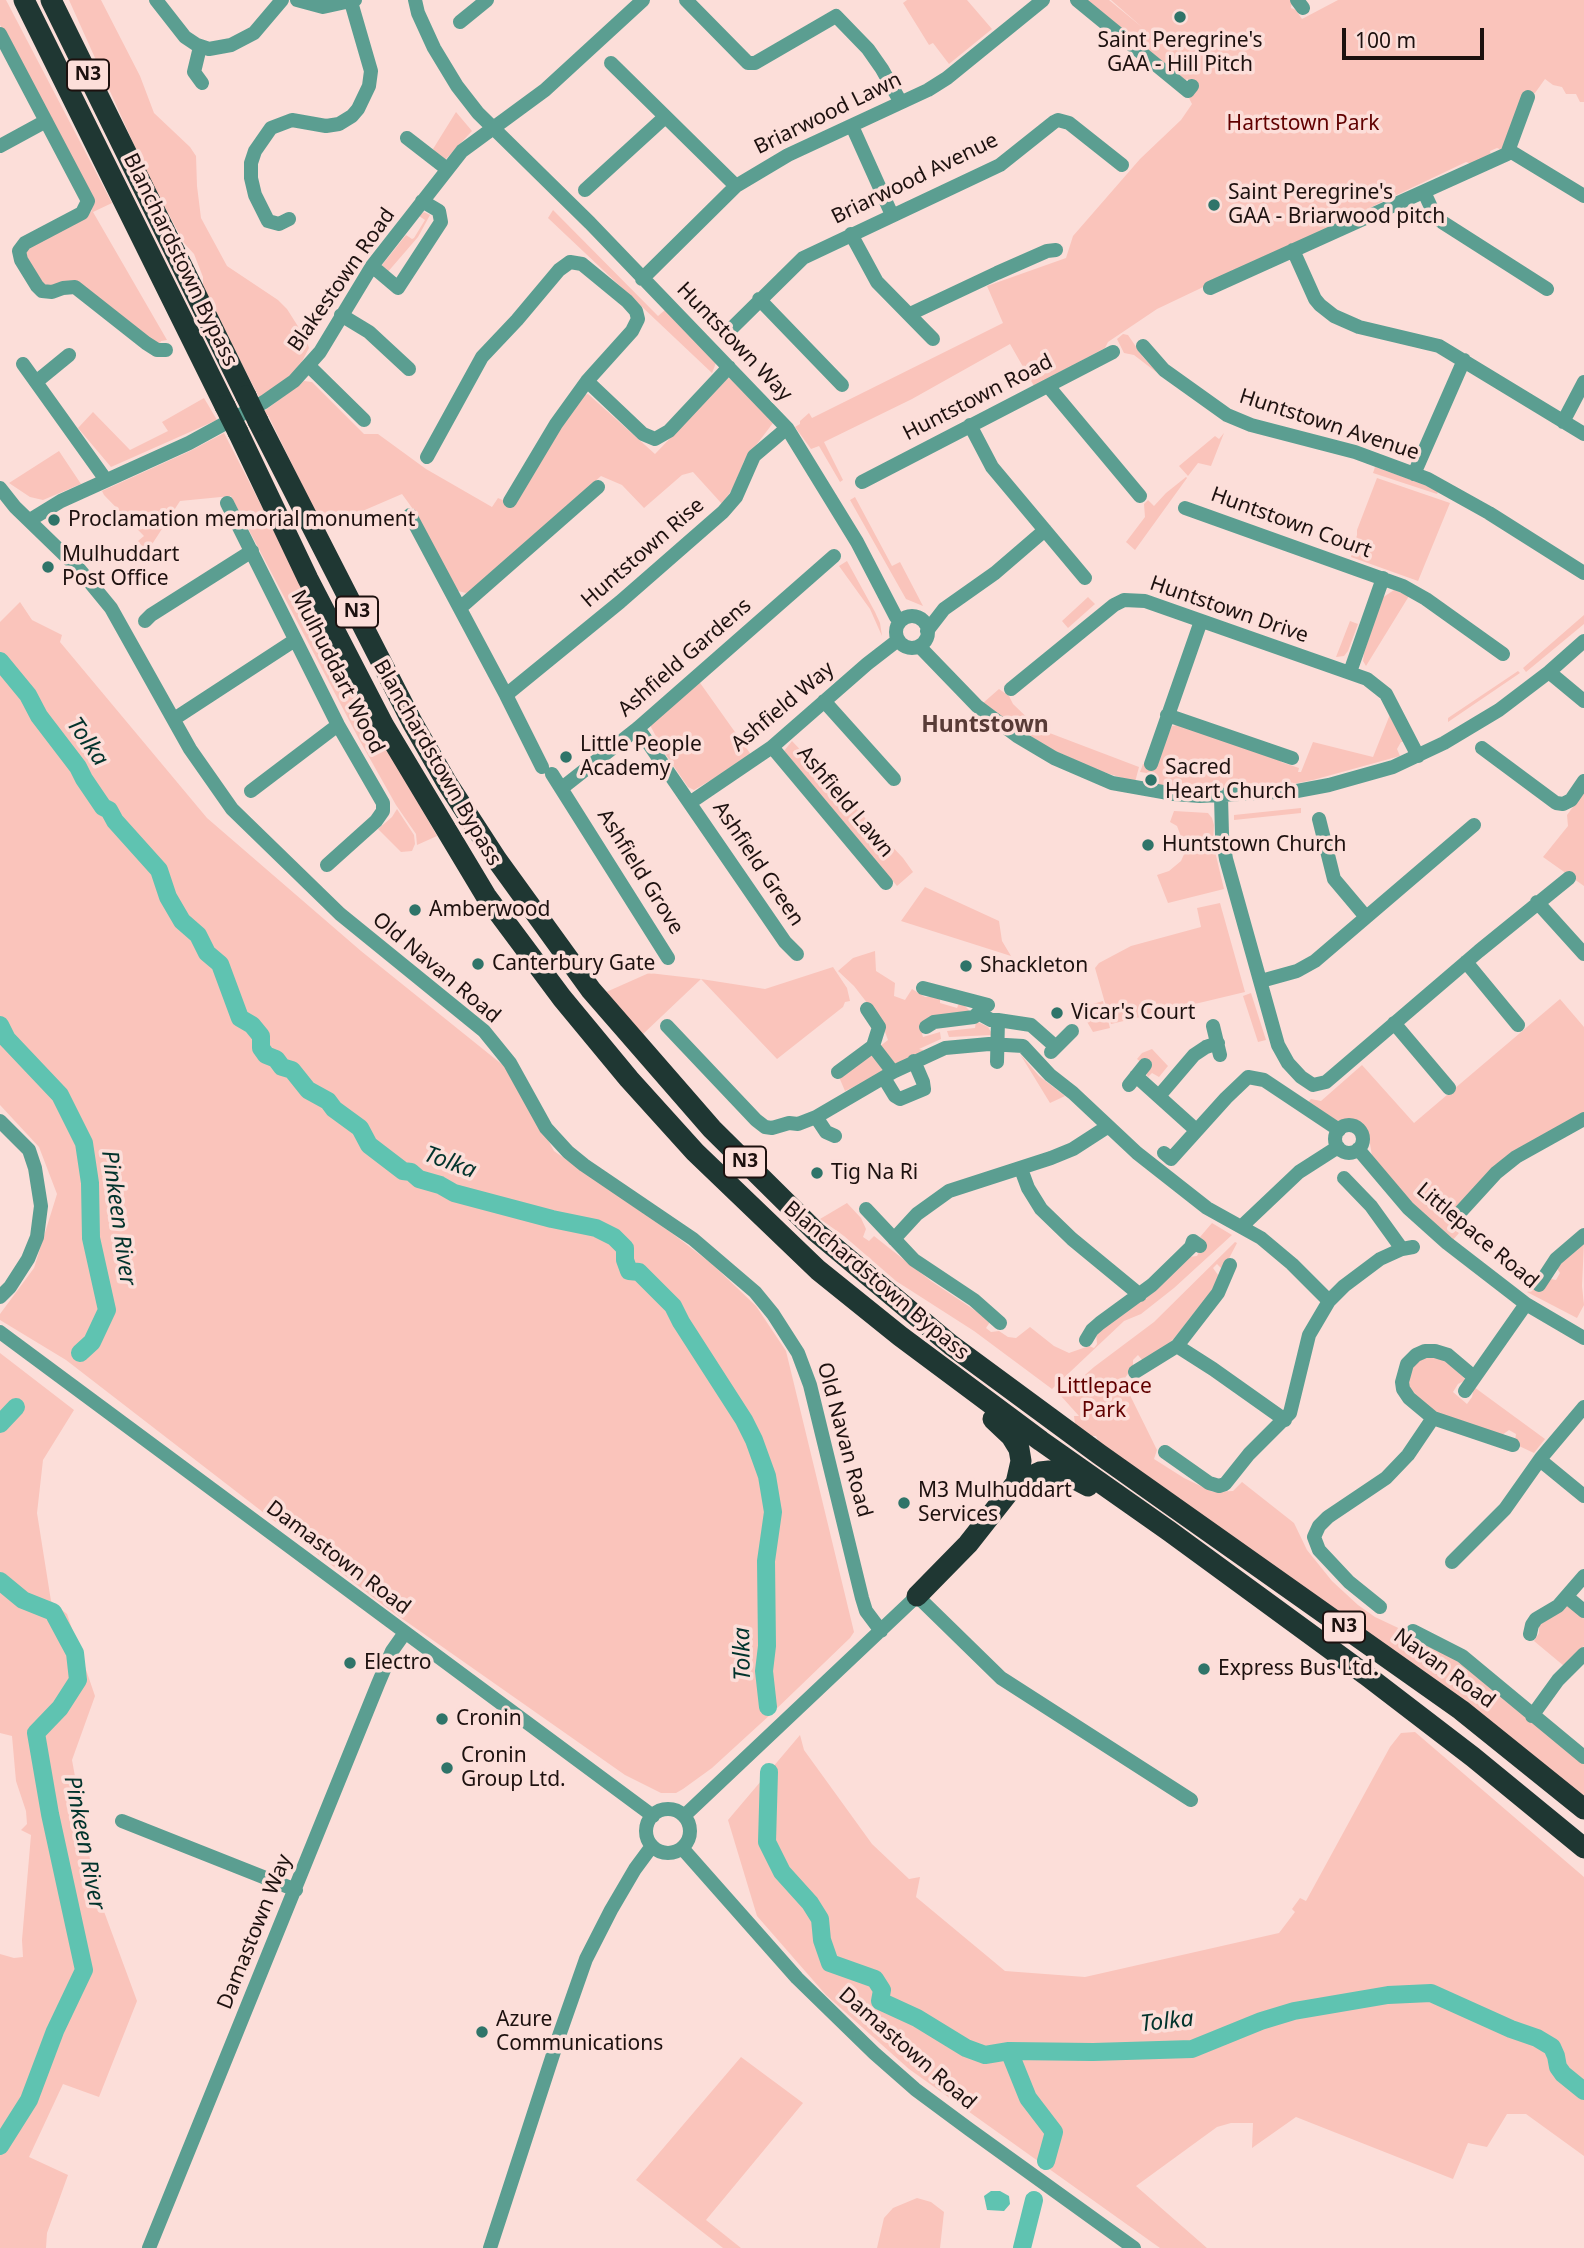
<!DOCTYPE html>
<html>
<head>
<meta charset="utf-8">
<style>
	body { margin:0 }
	#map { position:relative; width:1584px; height:2248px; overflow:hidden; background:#fcded9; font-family:"Noto Sans",sans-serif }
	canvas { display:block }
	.scale { position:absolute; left:1342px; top:28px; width:142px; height:32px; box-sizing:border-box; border:4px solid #1d110f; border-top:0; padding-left:9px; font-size:21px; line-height:24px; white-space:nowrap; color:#1d110f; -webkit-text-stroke:5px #fcded9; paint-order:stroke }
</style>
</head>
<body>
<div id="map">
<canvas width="1584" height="2248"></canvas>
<div class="scale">100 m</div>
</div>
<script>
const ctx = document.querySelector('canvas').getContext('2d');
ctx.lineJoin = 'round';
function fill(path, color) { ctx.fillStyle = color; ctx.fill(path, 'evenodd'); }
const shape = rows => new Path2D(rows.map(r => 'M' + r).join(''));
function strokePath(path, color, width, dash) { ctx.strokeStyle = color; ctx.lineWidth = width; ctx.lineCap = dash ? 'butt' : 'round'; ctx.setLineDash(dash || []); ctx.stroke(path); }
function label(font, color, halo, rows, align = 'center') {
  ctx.font = font + ' "Noto Sans",sans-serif'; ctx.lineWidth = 7; ctx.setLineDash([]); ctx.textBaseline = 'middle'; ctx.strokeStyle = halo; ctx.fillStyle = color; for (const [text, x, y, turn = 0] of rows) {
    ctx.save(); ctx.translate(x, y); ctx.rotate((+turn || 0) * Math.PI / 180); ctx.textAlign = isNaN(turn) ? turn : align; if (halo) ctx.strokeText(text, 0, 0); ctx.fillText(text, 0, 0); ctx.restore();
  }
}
fill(shape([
	[0,0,6,0,112,203,93,212,167,340,161,341,159,345,77,284,45,288,22,251,92,211,52,119,0,25],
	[69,0,101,0,140,76,154,113,190,147,196,156,197,186,201,218,227,266,278,300,287,309,306,339,309,348,297,371,260,399,208,298,203,285,203,277,194,254,184,243,148,176],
	[907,0,967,0,992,29,949,64,933,43,929,45,903,3],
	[1084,0,1109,0,1143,28,1111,0,1292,0,1291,8,1296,10,1302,19,1338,0,1584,0,1584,102,1580,102,1576,94,1566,94,1562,87,1553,85,1545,79,1535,93,1525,94,1502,150,1497,148,1490,151,1491,157,1475,165,1466,162,1157,309,1108,342,1105,348,1034,386,1010,344,912,399,824,442,843,480,840,482,819,446,811,449,795,427,800,424,800,421,809,413,812,418,1003,323,987,286,1066,258,1073,236,1140,159,1181,120,1192,104,1189,98,1194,85,1187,79,1183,83],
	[456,112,472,131,445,160,440,158,433,149],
	[553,210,658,316,665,310,716,363,712,373,548,218],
	[424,212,430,215,418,237,386,274,382,265,406,235,412,239,414,238,425,220,419,216],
	[1123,334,1128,335,1143,357,1160,375,1134,355,1124,353,1117,339],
	[728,378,733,379,773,423,744,461,733,488,722,504,693,472,682,475,644,508,622,485,601,476,472,591,466,593,454,590,418,516,402,494,323,528,268,415,265,416,263,412,304,381,312,382,364,434,378,434,426,469,492,507,498,498,509,503,583,395,588,394,655,454],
	[204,398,217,420,111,467,78,428,93,412,130,450,168,431,162,422],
	[224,433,375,727,437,836,417,845,416,834,396,805,360,741,231,496,180,501,147,552,138,541,144,536,104,495,102,491,190,451],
	[1224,433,1211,466,1198,463,1188,476,1179,466,1215,436,1219,439],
	[59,451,81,484,43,500,30,497,9,483],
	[1375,467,1381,469,1439,490,1437,494,1373,473],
	[1186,477,1187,478,1135,550,1126,542,1145,517,1144,504,1148,500,1154,506,1166,493],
	[1377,478,1450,503,1418,581,1351,557,1357,535,1357,530],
	[855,497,892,566,900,562,923,606,906,599,850,500],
	[847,561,875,612,880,623,882,636,870,609,839,566],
	[1394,590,1409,596,1366,666,1363,661,1364,653,1382,598],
	[1088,597,1095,604,1068,628,1062,621],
	[20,602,32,620,62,635,60,642,207,818,361,951,504,1066,518,1085,554,1151,673,1234,712,1264,756,1306,786,1351,854,1632,850,1638,771,1714,712,1768,683,1789,676,1793,661,1793,625,1775,387,1608,66,1360,0,1320,0,1314,34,1268,57,1194,39,1147,0,1105,0,622],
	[1584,615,1584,624,1526,672,1523,668],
	[1350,621,1358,624,1348,651,1344,656,1336,657],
	[1518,671,1520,673,1448,722,1448,718],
	[698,680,752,756,694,790,688,787,666,755,651,727,651,723],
	[999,689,1009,696,1013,704,1039,729,1139,767,1135,782,1094,769,1049,748,1006,720,983,703],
	[1391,712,1405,742,1401,742,1397,749,1400,756,1313,780,1262,790,1226,790,1155,785,1154,774,1140,772,1143,764,1153,766,1172,726,1177,725,1280,759,1281,762,1299,768,1298,772,1301,772,1313,742,1373,757],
	[792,741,903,858,913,872,897,886,784,751],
	[1584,792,1584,886,1543,857,1568,826,1567,815],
	[1301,808,1301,813,1234,820,1234,815],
	[397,809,414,835,415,844,412,851,401,852,378,829,392,817],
	[1174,811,1208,813,1212,818,1214,825,1213,843,1224,889,1168,903,1157,875,1169,871,1181,861,1186,850,1177,826,1170,822],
	[925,887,999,921,1002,941,1011,956,901,921],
	[1220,903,1245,992,1111,1024,1095,968,1099,963,1131,946,1201,927,1197,908],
	[875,951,876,971,895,983,894,996,905,1000,912,989,925,997,940,997,940,1003,957,1008,960,1001,969,1010,967,1013,920,1027,923,1037,940,1032,941,1039,919,1049,923,1050,924,1054,845,1091,839,1077,888,1040,881,1021,854,986,838,971,853,958],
	[833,967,847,988,850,1001,845,1002,843,1007,777,1059,701,979,642,1035,604,993,649,973,701,979,765,989],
	[1251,993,1266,1040,1258,1042,1243,996],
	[1560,999,1584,1027,1584,1114,1454,1210,1449,1210,1444,1217,1456,1226,1455,1230,1459,1233,1453,1240,1412,1205,1372,1156,1368,1132,1364,1126,1355,1120,1338,1122,1307,1103,1311,1099,1321,1101,1362,1065,1414,1123],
	[1103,1001,1110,1028,1093,1032,1079,1008],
	[976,1021,988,1027,993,1035,949,1037,947,1031,975,1028],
	[1152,1049,1168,1066,1159,1077,1152,1073,1148,1077,1142,1063,1137,1059,1142,1053],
	[1020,1054,1039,1076,1065,1096,1050,1103],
	[847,1203,861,1218,866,1229,863,1237,869,1241,874,1236,931,1281,976,1311,990,1322,986,1328,991,1332,999,1331,1008,1337,1016,1338,1030,1327,1054,1346,1069,1353,1089,1346,1094,1348,1097,1344,1096,1332,1188,1257,1197,1256,1204,1242,1200,1237,1212,1223,1232,1235,1174,1288,1141,1314,1124,1321,1052,1389,974,1331,896,1281,844,1236,820,1219],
	[1235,1242,1237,1243,1223,1270,1217,1264,1213,1268,1221,1279,1168,1346,1143,1361,1138,1355,1133,1360,1133,1366,1123,1381,1157,1450,1154,1459,1184,1478,1213,1492,1233,1491,1242,1482,1294,1523,1307,1550,1332,1581,1358,1605,1375,1617,1445,1650,1584,1762,1584,1801,1099,1443,1096,1436,1092,1436,1075,1424,1074,1416,1079,1416,1061,1396,1094,1367,1154,1322],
	[1584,1242,1582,1286,1584,1305,1577,1318,1527,1292,1533,1289,1540,1292,1546,1282,1551,1279,1556,1280,1560,1273,1556,1267],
	[0,1353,74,1410,43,1460,37,1513,51,1601,67,1614,95,1696,72,1760,95,1887,137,2001,99,2097,63,2084,29,2157,68,2175,47,2233,46,2248,0,2248,0,1954,14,1958,23,1957,22,1940,31,1835,21,1830,27,1824,26,1811,16,1781,12,1736,0,1733],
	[1426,1355,1448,1362,1466,1380,1458,1384,1453,1392,1467,1404,1472,1397,1474,1387,1545,1439,1534,1453,1519,1446,1515,1441,1516,1434,1509,1430,1502,1435,1450,1420,1425,1406,1407,1386,1411,1366],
	[1568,1603,1584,1614,1584,1646,1564,1666,1534,1641,1539,1633,1539,1625],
	[1415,1732,1584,1877,1584,2087,1562,2066,1557,2053,1549,2041,1499,2022,1437,1990,1416,1989,1362,1993,1239,2024,1190,2047,980,2051,965,2046,924,2021,969,2056,1007,2056,1023,2059,1155,2058,1198,2053,1248,2030,1341,2007,1418,1996,1435,1997,1501,2033,1534,2039,1542,2044,1549,2052,1550,2065,1568,2085,1584,2097,1584,2156,1526,2114,1507,2114,1487,2147,1468,2143,1453,2179,1296,2117,1252,2148,1253,2123,1231,2123,1217,2127,1136,2186,1207,2248,1160,2248,909,2069,826,1995,757,1916,728,1820,800,1735,804,1750,872,1844,909,1879,920,1877,916,1897,1005,1971,1085,1977,1279,1933,1295,1912,1292,1909,1300,1898,1306,1901,1390,1747,1401,1733],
	[741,2057,803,2103,706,2220,741,2248,723,2248,636,2180],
	[917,2198,931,2202,944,2212,940,2248,877,2248,884,2218,893,2208]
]), '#fac4bb');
fill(shape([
	[991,2191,1000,2191,1009,2196,1010,2204,1004,2211,987,2210,984,2196]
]), '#5fc3b1');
strokePath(shape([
	[1078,2052,1078,2059]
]), '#5fc3b1', 2.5);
strokePath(shape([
	[0,661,28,695,39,716,78,767,84,779,103,807,109,810,115,821,159,870,168,897,182,921,198,935,207,953,220,964,240,1018,252,1025,261,1036,261,1048,266,1055,276,1059,282,1067,292,1070,308,1090,328,1101,334,1109,360,1128,369,1145,403,1171,411,1172,419,1179,440,1185,454,1193,552,1219,596,1228,614,1237,625,1248,625,1260,629,1271,639,1272,673,1306,681,1322,744,1420,754,1440,767,1476,773,1512,766,1561,767,1646,764,1671,768,1707],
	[0,1025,7,1039,60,1095,84,1143,90,1183,91,1238,107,1310,92,1342,80,1353],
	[0,1424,16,1407],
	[0,1581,23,1600,53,1612,75,1653,78,1680,60,1708,36,1733,50,1814,84,1970,55,2031,29,2100,0,2146],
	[769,1772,767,1842,782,1872,810,1903,820,1919,822,1940,830,1963,875,1979,882,1990,880,2001,917,2018,966,2048,985,2055,1009,2051,1093,2052,1192,2049,1261,2021,1294,2011,1388,1995,1431,1993,1511,2029,1537,2038,1552,2047,1556,2056,1558,2067,1563,2074,1584,2091],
	[1009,2051,1028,2098,1054,2132,1046,2161],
	[1022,2248,1034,2200]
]), '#5fc3b1', 18);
strokePath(shape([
	[156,0,185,37,197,45,209,49,231,45,254,33,282,0],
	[297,0,323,7,355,0],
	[415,0,418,13,434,48,457,86,478,113,590,223,787,428,857,542,896,617,901,620],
	[686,0,748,63,755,63,836,16,868,49,882,69,900,101],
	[1077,0,1188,91,1192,86],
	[1297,0,1303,8],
	[460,22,487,0],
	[0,34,88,201,82,213,25,243,19,251,21,260,37,286,42,291,52,292,63,288,75,287,146,343,157,350,166,350],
	[200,47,194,72,202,83],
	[611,63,736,186],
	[852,126,892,215],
	[407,138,447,169],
	[0,146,46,121],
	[1510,151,1584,196],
	[585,190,665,117],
	[1424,192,1435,216,1442,222,1547,289],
	[289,219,279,224,268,221,255,195,251,178,251,163,255,151,271,128,292,120,326,126,339,124,352,116,358,109,369,86,371,71,351,2],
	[851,234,877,282,933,339],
	[1293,250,1315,299,1320,305,1334,316,1359,327,1439,346,1584,434],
	[372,266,398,288,441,222,439,211,422,201],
	[642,279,736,186,788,155,928,90,947,78,1043,0],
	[1210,288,1507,154,1528,97],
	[759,299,842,385],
	[910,314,997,273,1047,251,1056,250],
	[341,315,369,332,409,369],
	[732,328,803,258,1000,165,1054,122,1058,120,1069,123,1122,165],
	[1143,346,1164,370,1227,415,1251,425,1355,452,1428,479,1489,513,1584,573],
	[23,364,106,480],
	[309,366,364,420],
	[587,381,643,434,655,439,669,431,729,367],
	[36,382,69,355],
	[1048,386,1140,496],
	[1563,422,1584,382],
	[970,425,992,467,1085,578],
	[427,457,482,357,517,320,559,270,570,262,582,264,627,301,636,311,638,319,632,331,587,381,556,424,510,501],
	[1414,474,1464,360],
	[862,482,1113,352],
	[0,488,15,507,79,569,111,608,190,749,232,809,340,914,484,1031,510,1063,546,1128,568,1152,584,1165,693,1239,755,1292,773,1314,798,1353,810,1385,862,1598,866,1611,881,1631],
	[227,503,338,725,383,803,383,811,376,821,327,865],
	[1185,508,1403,586,1426,599,1503,654],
	[410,515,506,695,542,767],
	[30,520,61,501,189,443,264,402,294,381,320,352,372,266,462,151,545,90,643,0],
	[460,608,598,487],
	'896 632a16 16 0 1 1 32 0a16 16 0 1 1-32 0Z',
	[145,621,151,615,252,551],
	[927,631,944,609,995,573,1045,530],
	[919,646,977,706,1017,736,1054,758,1112,783,1174,794,1200,796,1297,791,1329,785,1393,767,1444,743,1499,710,1549,672,1584,641],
	[1350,672,1383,578],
	[1549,672,1584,701],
	[1011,689,1114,605,1124,600,1145,601,1367,679,1386,694,1418,756],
	[506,695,620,602,723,512,736,497,754,456,787,428],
	[824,701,894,779],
	[1167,715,1292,758],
	[174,719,295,640],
	[638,728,785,942,797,954],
	[772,747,886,883],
	[1482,748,1556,803,1563,804,1571,800,1584,781],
	[1151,764,1201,621],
	[552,774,668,958],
	[562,788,638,728,834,556],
	[251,791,338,725],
	[1221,796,1222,835,1226,859,1278,1045,1288,1063,1301,1077,1313,1085,1326,1082,1479,951,1569,878],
	[691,802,772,747,867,664,898,640],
	[1319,819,1334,879,1366,917],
	[1537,902,1584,954],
	[1466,962,1518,1025],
	[1261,981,1297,971,1315,961,1474,825],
	[923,988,988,1005],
	[867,1009,879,1027,873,1046,893,1072],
	[998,1020,1031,1025,1056,1047],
	[1394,1023,1449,1088],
	[667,1026,756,1120,765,1127,772,1128,789,1123,798,1124,816,1117,893,1072,945,1048,989,1044,1023,1046,1050,1075,1073,1093,1137,1153,1207,1208,1261,1238,1292,1264,1329,1301],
	[1213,1026,1220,1055],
	[926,1027,934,1022,974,1017,978,1013,991,1020,998,1020,997,1062],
	[1051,1052,1072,1031],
	[838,1072,873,1046],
	[1136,1076,1196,1130],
	[884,1078,895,1096,900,1099,924,1089,923,1082,914,1061],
	[1129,1085,1145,1065],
	[1159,1096,1194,1055,1206,1047,1218,1043],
	[816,1117,826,1132,835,1136],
	[0,1121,29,1150,35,1168,41,1206,37,1237,28,1259,10,1287,0,1297],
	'1335 1139a14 14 0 1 1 28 0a14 14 0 1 1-28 0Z',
	[1358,1149,1408,1208,1447,1243,1526,1304,1584,1338],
	[1164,1153,1171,1159,1226,1098,1248,1077,1264,1080,1339,1130],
	[1021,1169,1028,1188,1041,1209,1072,1239,1140,1295],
	[1344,1178,1371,1206,1402,1249],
	[866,1209,914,1260,974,1300,1000,1323],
	[1454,1219,1496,1173,1516,1157,1584,1119],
	[1242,1226,1299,1172,1338,1147],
	[894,1239,917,1214,949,1191,1051,1158,1073,1149,1107,1127],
	[1539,1285,1556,1259,1584,1235],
	[0,1332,653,1816],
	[1086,1340,1092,1330,1100,1323,1152,1285,1191,1247,1193,1241,1200,1246],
	[1177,1346,1213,1369,1285,1420],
	[1135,1372,1177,1346,1218,1293,1230,1265],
	[1474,1377,1448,1355,1435,1351,1425,1351,1416,1355,1407,1364,1402,1382,1403,1389,1409,1398,1433,1418,1513,1445],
	[1465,1391,1526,1304],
	[1165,1452,1209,1483,1219,1486,1225,1484,1249,1454,1290,1413,1309,1335,1329,1301,1344,1286,1380,1259,1402,1249,1413,1247],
	[1540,1460,1584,1496],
	[1452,1562,1505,1509,1541,1458,1584,1407],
	[1567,1597,1584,1611],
	[1380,1607,1349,1582,1319,1550,1314,1537,1319,1526,1328,1517,1386,1478,1408,1455,1433,1418],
	[1413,1631,1462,1656,1584,1757],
	[1530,1634,1532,1625,1536,1619,1558,1606,1584,1576],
	[1532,1716,1558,1680,1584,1654],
	'646 1831a22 22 0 1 1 44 0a22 22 0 1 1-44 0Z',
	[684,1816,917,1596,1001,1678,1191,1800],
	[122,1821,296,1890],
	[682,1848,797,1978,874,2053,915,2089,969,2129,1134,2248],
	[149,2248,378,1684,392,1651,404,1634],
	[490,2248,560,2033,586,1959,611,1910,635,1869,652,1846]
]), '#5b9e91', 14);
strokePath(shape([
	[24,0,225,406],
	[51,0,246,396],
	[258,421,412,722,447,783,497,860,591,990,712,1129,816,1232,951,1345,1099,1454,1461,1710,1584,1809],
	[238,432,308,579,384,726,486,896,562,998,629,1079,695,1152,818,1270,900,1336,1041,1441,1169,1531,1366,1675,1473,1757,1584,1848],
	[993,1419,1011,1436,1019,1449,1021,1461,1016,1483],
	[917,1596,968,1544,1016,1483,1040,1472,1049,1471,1067,1475,1088,1486]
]), '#1f3733', 21);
strokePath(shape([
	[246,396,258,421],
	[225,406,238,432]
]), '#1f3733', 21);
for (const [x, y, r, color] of [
	[1180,17,7,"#2f7469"],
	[1214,205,7,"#2f7469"],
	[54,520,7,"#2f7469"],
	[48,567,7,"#2f7469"],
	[566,757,7,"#2f7469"],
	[1151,780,7,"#2f7469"],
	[1148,845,7,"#2f7469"],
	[415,910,7,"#2f7469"],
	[478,964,7,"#2f7469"],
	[966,966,7,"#2f7469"],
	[1057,1013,7,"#2f7469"],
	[817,1173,7,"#2f7469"],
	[904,1503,7,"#2f7469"],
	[350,1663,7,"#2f7469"],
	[1204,1669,7,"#2f7469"],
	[442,1719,7,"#2f7469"],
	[447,1768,7,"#2f7469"],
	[482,2032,7,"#2f7469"]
]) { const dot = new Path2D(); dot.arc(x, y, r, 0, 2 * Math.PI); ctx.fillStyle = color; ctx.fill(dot); strokePath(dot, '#fcded9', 2.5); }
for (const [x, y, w] of [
	[88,75,42],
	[357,612,42],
	[745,1162,42],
	[1344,1627,42]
]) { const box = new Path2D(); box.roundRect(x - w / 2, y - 15.5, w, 31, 5); ctx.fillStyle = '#fcded9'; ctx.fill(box); strokePath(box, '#1d110f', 2); }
label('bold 19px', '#1d110f', null, [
	["N3",88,75],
	["N3",357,612],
	["N3",745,1162],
	["N3",1344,1627]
]);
label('21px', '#1d110f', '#fcded9', [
	["Saint Peregrine's",1180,41,"center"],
	["GAA - Hill Pitch",1180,65,"center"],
	["Saint Peregrine's",1228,193],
	["GAA - Briarwood pitch",1228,217],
	["Proclamation memorial monument",68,520],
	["Mulhuddart",62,555],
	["Post Office",62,579],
	["Little People",580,745],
	["Academy",580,769],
	["Sacred",1165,768],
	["Heart Church",1165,792],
	["Huntstown Church",1162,845],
	["Amberwood",429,910],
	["Canterbury Gate",492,964],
	["Shackleton",980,966],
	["Vicar's Court",1071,1013],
	["Tig Na Ri",831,1173],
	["M3 Mulhuddart",918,1491],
	["Services",918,1515],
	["Electro",364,1663],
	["Express Bus Ltd.",1218,1669],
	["Cronin",456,1719],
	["Cronin",461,1756],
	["Group Ltd.",461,1780],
	["Azure",496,2020],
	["Communications",496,2044]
], 'left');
label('21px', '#1d110f', '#fcded9', [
	["Briarwood Lawn",828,114,-26],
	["Briarwood Avenue",915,179,-26],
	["Blanchardstown Bypass",180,260,64],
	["Blakestown Road",342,280,-55],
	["Huntstown Way",734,342,46],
	["Huntstown Road",978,398,-27],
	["Huntstown Avenue",1329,425,18],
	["Huntstown Court",1291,523,20],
	["Huntstown Rise",643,553,-41],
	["Huntstown Drive",1229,610,19],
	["Ashfield Gardens",685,658,-41],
	["Mulhuddart Wood",337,672,63],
	["Ashfield Way",783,707,-40],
	["Blanchardstown Bypass",437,763,60],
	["Ashfield Lawn",845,802,50],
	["Ashfield Green",758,864,56],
	["Ashfield Grove",640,872,58],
	["Old Navan Road",436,968,40],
	["Littlepace Road",1477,1236,40],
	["Blanchardstown Bypass",876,1281,40],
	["Old Navan Road",844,1440,75],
	["Damastown Road",338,1558,37],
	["Navan Road",1444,1669,36],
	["Damastown Way",255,1932,-68],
	["Damastown Road",907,2049,41]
]);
label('21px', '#610000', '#fcded9', [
	["Hartstown Park",1303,124],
	["Littlepace",1104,1387],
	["Park",1104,1411]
]);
label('bold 23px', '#583b37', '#fcded9', [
	["Huntstown",985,725]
]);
label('italic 23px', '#01332c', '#fcded9', [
	["Tolka",87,742,55],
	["Tolka",450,1163,20],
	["Pinkeen River",118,1218,82],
	["Tolka",743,1654,-91],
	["Pinkeen River",84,1843,79],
	["Tolka",1167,2022,-6]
]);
</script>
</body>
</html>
